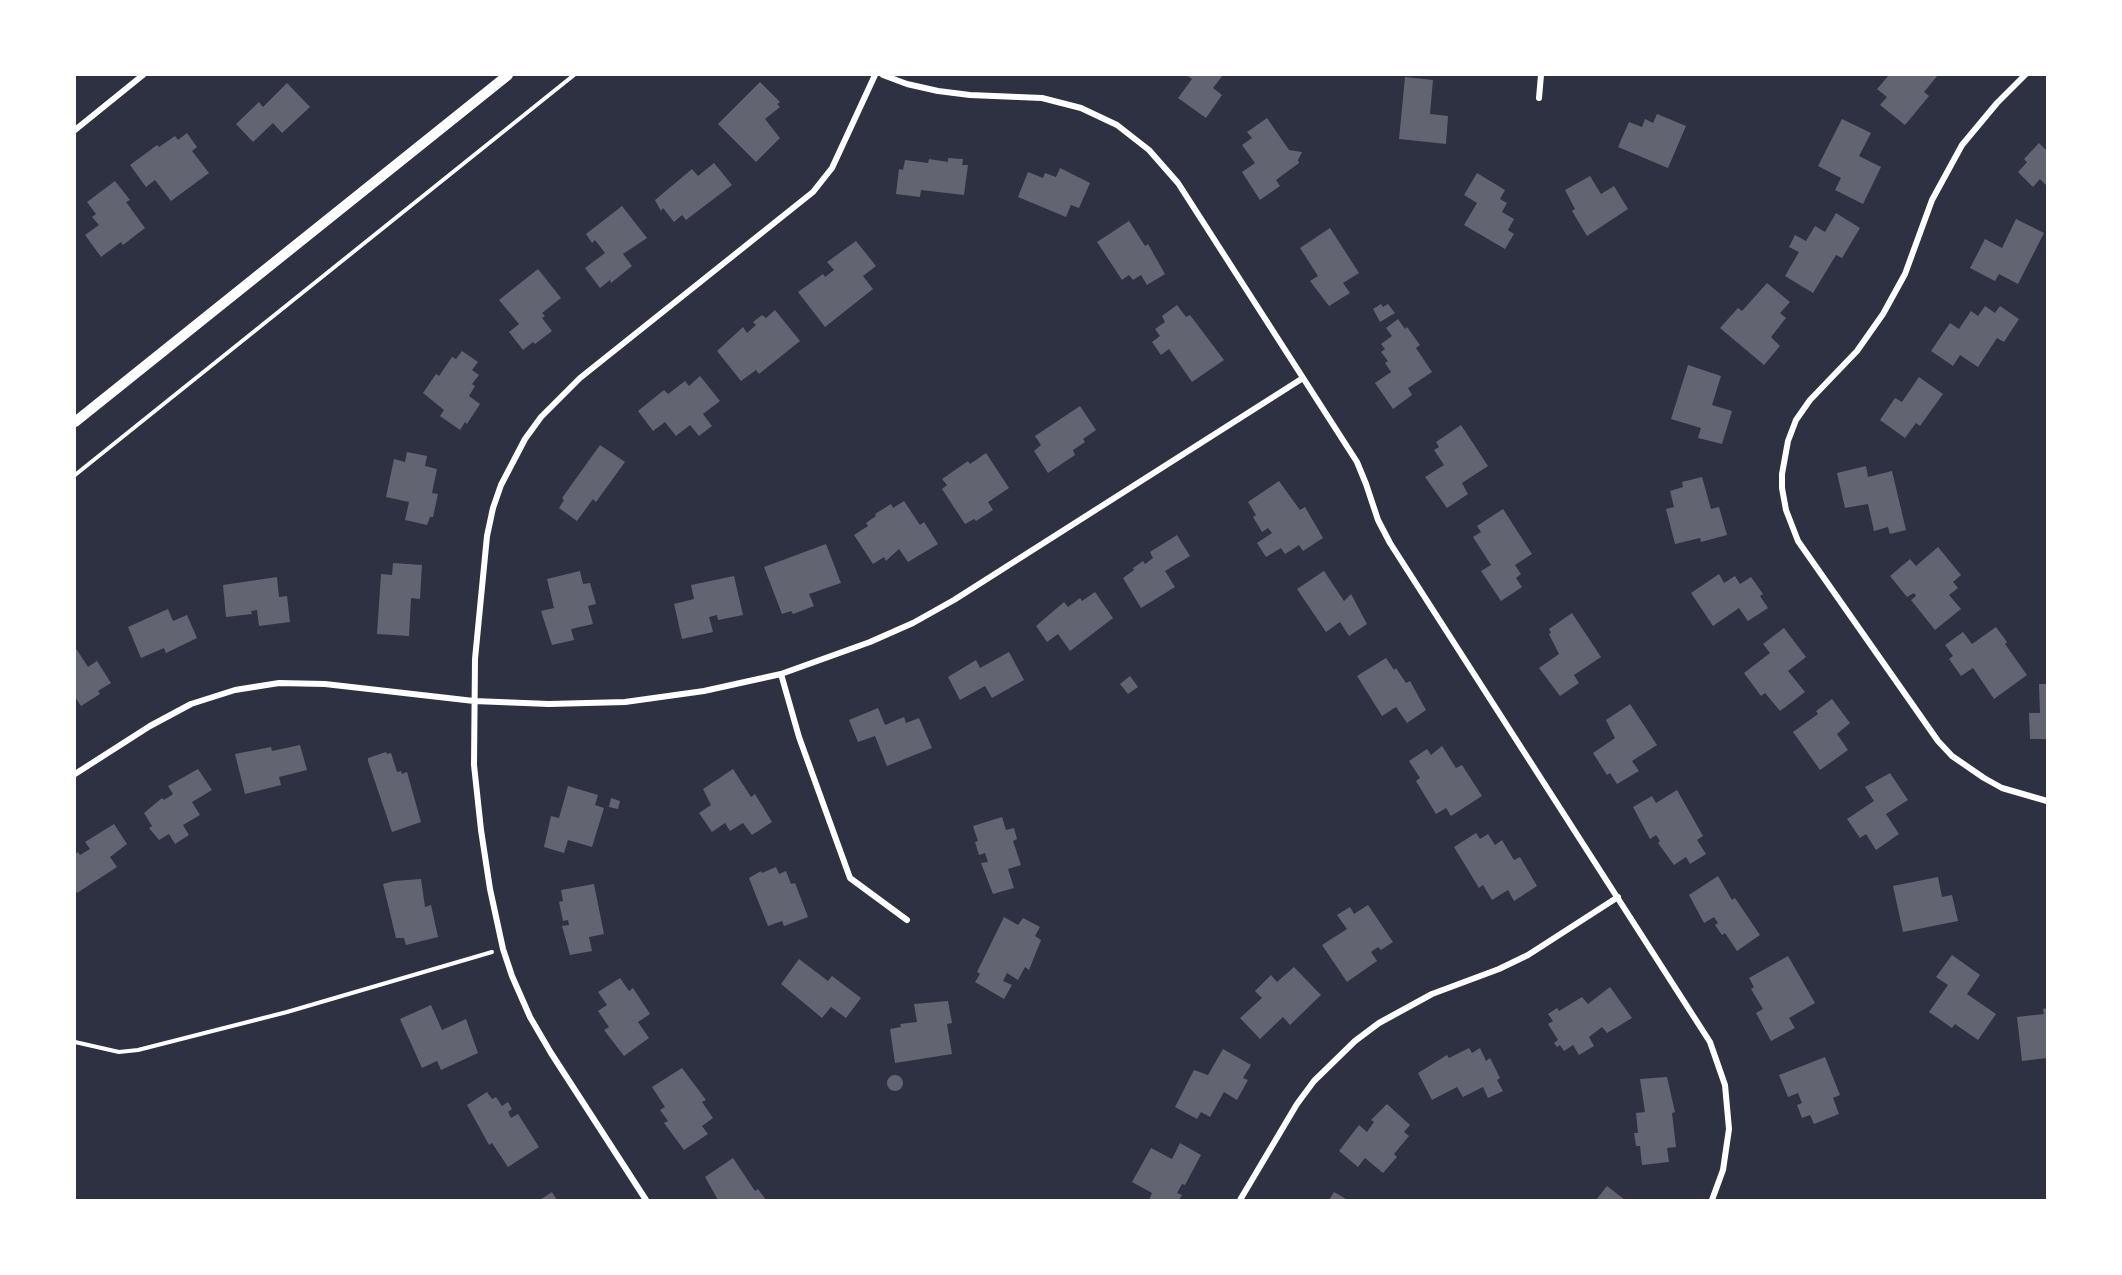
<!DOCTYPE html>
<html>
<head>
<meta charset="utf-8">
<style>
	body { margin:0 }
	#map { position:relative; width:2122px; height:1275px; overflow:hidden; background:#2d3142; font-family:Figtree,sans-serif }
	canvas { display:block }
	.frame { position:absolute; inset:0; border:76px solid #fff; pointer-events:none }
</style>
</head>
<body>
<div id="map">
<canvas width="2122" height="1275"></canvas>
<div class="frame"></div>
</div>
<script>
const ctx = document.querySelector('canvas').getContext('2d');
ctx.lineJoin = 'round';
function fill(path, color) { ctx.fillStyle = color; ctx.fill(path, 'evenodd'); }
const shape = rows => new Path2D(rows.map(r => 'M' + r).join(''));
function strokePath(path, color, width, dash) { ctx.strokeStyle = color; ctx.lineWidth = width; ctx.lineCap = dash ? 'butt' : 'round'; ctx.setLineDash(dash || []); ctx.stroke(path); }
fill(shape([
	[1186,75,1223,75,1213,88,1222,95,1206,118,1178,98,1192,79],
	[1889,75,1938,75,1924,92,1929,96,1905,125,1880,105,1887,97,1877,89],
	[1405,77,1433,80,1430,114,1448,116,1446,144,1399,139],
	[760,82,780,102,777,104,780,107,765,119,780,138,756,162,718,124],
	[287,83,310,107,282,133,273,123,253,142,236,124,259,102,263,107],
	[1657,114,1686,126,1668,168,1618,147,1629,122,1642,127,1645,119,1653,123],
	[1267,118,1289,150,1302,152,1298,160,1299,163,1276,180,1280,186,1260,200,1242,172,1255,163,1242,145,1252,138,1247,132],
	[1842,119,1871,133,1859,156,1881,167,1863,204,1835,190,1841,178,1818,166],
	[187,133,197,147,192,151,209,173,171,201,155,180,146,187,130,165,157,145,159,147,175,136,178,140],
	[2039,143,2047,151,2047,186,2040,179,2033,187,2018,172,2027,162,2024,159],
	[948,158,963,159,962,165,968,165,964,195,921,190,920,197,896,194,899,169,903,170,905,160,928,163,929,159,948,162],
	[714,163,732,185,686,220,682,215,674,222,663,208,661,211,655,200,692,169,698,176],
	[1060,168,1090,183,1079,208,1071,205,1066,217,1018,197,1028,172,1043,178,1045,173,1056,177],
	[1477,173,1505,190,1500,199,1507,203,1502,212,1514,219,1508,230,1514,234,1505,249,1464,225,1477,203,1464,195],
	[1590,176,1601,194,1614,186,1628,209,1587,236,1572,211,1575,209,1565,190],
	[115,181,130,200,126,202,145,228,123,245,121,242,101,257,85,235,99,225,92,217,96,214,87,202],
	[622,206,647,238,623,254,632,266,611,283,610,280,600,288,585,268,605,253,595,240,592,243,586,234],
	[1836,213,1860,228,1842,258,1836,255,1813,293,1785,276,1799,252,1789,247,1795,235,1806,241,1815,226,1825,232],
	[2016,219,2044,233,2018,284,1999,274,1995,281,1970,268,1985,239,2002,248],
	[1129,221,1145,246,1148,244,1165,274,1147,285,1141,275,1133,280,1129,275,1122,280,1097,242],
	[1330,228,1359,273,1343,283,1350,293,1329,306,1310,281,1318,276,1300,248],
	[856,241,876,266,863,276,873,289,825,327,798,292,823,274,825,277,834,270,827,262],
	[538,269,561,298,542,313,545,316,542,318,552,331,535,344,533,342,523,350,509,332,519,324,499,300],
	[1767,283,1790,302,1780,313,1786,318,1771,337,1780,346,1764,365,1720,328,1738,308,1742,311],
	[1381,304,1383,307,1388,304,1395,313,1380,322,1373,309],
	[1177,305,1186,317,1190,315,1224,360,1192,382,1169,349,1161,355,1152,342,1160,336,1155,329,1165,322,1162,316],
	[1985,306,1995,313,2000,306,2019,319,2004,342,1997,338,1978,367,1960,355,1953,366,1931,351,1950,323,1959,329,1971,311,1978,316],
	[775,310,800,341,759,374,756,370,741,381,717,351,743,327,747,333,756,325,753,322,762,315,766,318],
	[1398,319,1405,329,1407,327,1420,345,1416,348,1432,372,1408,388,1412,395,1393,409,1375,383,1391,372,1385,363,1388,361,1381,352,1385,349,1381,344,1392,336,1386,328],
	[462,351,478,362,472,370,479,375,472,384,475,386,469,396,480,404,467,424,465,422,460,430,440,416,444,410,423,393,436,374,439,376,452,357,456,359],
	[1688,365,1721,376,1712,405,1732,411,1722,444,1698,438,1701,428,1671,419],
	[700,376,720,401,703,414,712,426,699,436,690,425,676,436,665,422,653,431,638,411,664,390,668,394,685,381,689,386],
	[1919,377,1943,394,1920,426,1916,423,1905,438,1880,420,1895,398,1902,402],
	[1080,406,1096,430,1083,439,1085,442,1073,450,1075,455,1048,473,1034,451,1041,445,1035,436],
	[1461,425,1488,466,1462,483,1468,494,1447,508,1425,477,1444,465,1434,450,1439,447,1436,442],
	[600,445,625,462,596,502,593,499,577,521,559,508,564,500,562,498],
	[407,452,427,456,425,466,437,469,432,493,438,494,433,517,430,517,427,525,405,520,409,502,386,497,394,459,405,462],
	[986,453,1009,488,988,502,993,510,976,521,974,519,965,524,942,489,947,485,942,479,968,461,970,464],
	[1866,466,1868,477,1892,471,1906,530,1890,534,1888,527,1874,531,1868,504,1845,508,1837,473],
	[1702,477,1711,509,1719,507,1727,535,1701,542,1700,538,1675,544,1666,509,1674,507,1670,491,1683,487,1682,482],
	[1279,481,1300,510,1305,507,1323,538,1303,551,1299,545,1285,554,1281,548,1266,557,1257,543,1272,533,1268,528,1262,532,1253,517,1256,515,1248,502],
	[904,501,920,525,924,522,938,544,908,562,899,549,886,561,884,557,873,564,854,535,868,526,866,523,876,516,875,514,891,504,893,508],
	[1503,509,1532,554,1515,565,1521,574,1516,578,1522,587,1501,601,1481,571,1491,565,1473,537,1481,532,1477,526],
	[1177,535,1190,556,1165,571,1175,587,1141,608,1123,578,1134,570,1133,568,1143,561,1145,564,1153,558,1150,552],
	[826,544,841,583,809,594,814,606,793,614,791,611,782,614,764,567],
	[1938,547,1961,575,1953,582,1958,588,1949,595,1961,609,1935,630,1911,600,1916,596,1914,593,1907,597,1890,576,1910,559,1916,566],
	[393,563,422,565,420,599,411,598,409,636,377,634,381,574,392,575],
	[580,571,583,584,590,583,596,604,588,606,593,624,571,629,574,640,552,645,541,611,554,608,547,579],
	[1324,571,1344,601,1351,594,1367,624,1349,636,1340,622,1326,632,1297,589],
	[1719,574,1724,583,1735,576,1740,584,1751,577,1763,594,1760,596,1768,608,1748,621,1739,608,1713,626,1691,593],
	[734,576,743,615,718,620,717,615,709,617,713,632,682,639,674,604,694,599,691,585],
	[277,577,279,597,287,596,290,622,259,626,257,610,251,611,252,614,226,617,223,585],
	[1095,592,1113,618,1070,651,1058,634,1047,642,1036,626,1064,602,1068,607,1080,598,1082,601],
	[168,609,173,621,187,615,197,638,166,653,164,648,141,658,128,627],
	[1572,613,1601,657,1574,675,1579,683,1560,696,1539,668,1559,654,1549,634,1551,633,1549,629],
	[1996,627,2007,642,2005,644,2027,675,1994,699,1973,668,1961,676,1949,659,1953,656,1945,645,1963,632,1972,644],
	[1784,628,1806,657,1788,671,1805,692,1780,711,1765,693,1761,696,1744,673,1770,653,1763,644],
	[75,647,88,667,97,661,111,683,98,691,100,694,81,706,75,697],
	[1009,652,1024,680,992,698,985,686,960,700,948,677,976,660,980,668],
	[1386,658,1394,670,1396,668,1406,683,1410,681,1426,710,1407,723,1396,707,1382,716,1357,676],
	[1130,676,1138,687,1128,694,1120,684],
	[2039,684,2047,684,2047,739,2030,739,2029,713,2040,713],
	[1832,699,1850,723,1837,734,1848,750,1820,770,1793,732,1818,714,1816,711],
	[1630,704,1657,745,1632,761,1639,771,1617,784,1610,773,1607,775,1593,753,1615,738,1606,720],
	[878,708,885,725,904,717,906,723,919,718,932,748,887,766,875,736,858,742,849,720],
	[300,745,307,770,279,777,281,785,245,794,235,754,271,747,272,751],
	[1442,746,1456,768,1462,765,1482,796,1451,816,1446,808,1436,814,1416,781,1420,778,1409,761,1427,749,1431,755],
	[386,752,387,754,391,753,397,772,401,771,402,774,407,772,421,822,392,832,368,761,368,758],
	[198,769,212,790,192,802,200,815,183,825,189,835,175,844,169,834,159,840,149,828,152,826,144,813,162,798,164,800,173,794,168,786],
	[733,769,751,797,755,794,772,822,752,835,743,823,730,831,725,823,712,832,699,813,711,805,703,789],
	[1890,773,1908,800,1886,814,1899,834,1876,850,1866,834,1860,838,1847,819,1874,801,1865,787],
	[568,786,598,795,595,805,604,808,592,847,568,840,564,853,544,847,551,816,559,818],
	[1677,790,1703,836,1697,840,1706,854,1690,864,1686,857,1674,865,1658,843,1660,841,1656,835,1650,839,1633,807,1652,796,1656,803],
	[611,798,620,801,618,809,609,807],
	[1002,817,1006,830,1014,828,1017,839,1013,841,1021,865,1008,869,1014,888,993,894,981,863,988,862,985,853,979,855,975,842,978,841,973,826],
	[114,824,127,844,110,857,117,867,77,893,75,890,75,854,78,852,80,855,90,849,85,842],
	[1476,833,1480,839,1488,834,1495,845,1502,840,1514,860,1520,857,1537,886,1514,901,1508,890,1492,900,1483,885,1479,888,1454,847],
	[776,867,779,874,786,871,791,884,795,883,808,917,784,926,782,921,768,926,749,878,761,871,762,873],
	[1718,876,1732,900,1735,898,1760,935,1737,951,1725,933,1722,935,1715,925,1718,923,1714,917,1704,923,1689,895],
	[1938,877,1942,897,1952,895,1958,921,1903,932,1893,886],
	[421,879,425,907,431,905,438,937,406,945,404,938,396,938,383,884,394,881],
	[594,884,604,934,589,937,592,951,570,955,562,926,569,925,568,920,563,921,559,902,563,901,561,890],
	[1368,905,1393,942,1381,950,1378,947,1371,952,1377,961,1347,982,1322,945,1347,929,1337,915,1350,907,1354,914],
	[1004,917,1018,925,1023,918,1040,927,1035,936,1041,940,1029,970,1025,967,1018,980,1007,973,1003,981,1012,985,1004,999,975,982,980,974,977,972],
	[1952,955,1980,975,1967,994,1996,1014,1978,1040,1955,1024,1952,1028,1929,1012,1948,985,1936,977],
	[1788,956,1815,1003,1789,1018,1795,1028,1771,1041,1756,1013,1763,1009,1751,989,1754,987,1749,978],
	[799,959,828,981,832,976,861,998,846,1018,831,1007,822,1018,781,984],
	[1294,967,1321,995,1290,1025,1283,1017,1260,1039,1240,1018,1262,998,1255,991,1271,975,1277,982],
	[620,978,629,991,633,988,650,1014,638,1022,649,1038,624,1056,604,1030,609,1027,598,1011,607,1005,598,992],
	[1610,987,1632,1018,1607,1033,1602,1027,1589,1037,1594,1046,1579,1055,1573,1045,1564,1051,1560,1045,1557,1047,1554,1043,1558,1040,1548,1024,1553,1021,1548,1014,1557,1008,1559,1011,1582,997,1588,1004],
	[948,1001,952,1023,947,1024,952,1054,895,1063,890,1029,901,1027,900,1024,917,1022,914,1004],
	[431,1005,442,1030,466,1019,478,1053,441,1070,437,1061,422,1068,400,1019],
	[2047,1008,2047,1058,2022,1061,2017,1017,2044,1014,2043,1009],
	[1469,1048,1472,1053,1480,1048,1486,1061,1490,1058,1500,1078,1497,1080,1503,1091,1488,1098,1483,1087,1463,1097,1457,1087,1432,1100,1418,1073,1447,1055,1449,1058],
	[1223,1049,1251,1065,1243,1078,1248,1080,1237,1100,1224,1092,1210,1117,1201,1112,1197,1119,1175,1107,1194,1070,1208,1075],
	[1825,1057,1840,1095,1833,1098,1839,1114,1814,1124,1810,1115,1802,1118,1797,1105,1802,1103,1798,1093,1788,1097,1779,1075],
	[682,1068,706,1100,702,1102,713,1118,702,1126,708,1134,684,1150,664,1123,668,1121,660,1110,665,1107,652,1087],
	'887 1083a8 8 0 1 1 16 0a8 8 0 1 1-16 0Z',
	[1667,1077,1675,1112,1672,1113,1676,1147,1667,1148,1669,1162,1642,1165,1640,1146,1636,1146,1634,1133,1638,1133,1636,1113,1645,1112,1640,1079],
	[487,1092,492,1099,496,1097,502,1106,508,1102,512,1109,508,1112,511,1118,518,1114,539,1147,508,1167,492,1143,489,1145,467,1105],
	[1387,1104,1410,1125,1404,1132,1409,1136,1394,1154,1397,1157,1383,1173,1365,1158,1358,1167,1339,1151,1359,1125,1367,1132,1374,1122,1371,1120],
	[1180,1143,1201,1155,1185,1185,1182,1184,1177,1193,1182,1195,1179,1200,1149,1200,1152,1193,1132,1182,1151,1148,1172,1159],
	[733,1158,755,1191,758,1189,766,1200,718,1200,705,1177],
	[1607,1186,1625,1200,1596,1200],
	[552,1192,557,1200,540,1200],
	[1334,1192,1348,1200,1329,1200]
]), '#626471');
strokePath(shape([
	[75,475,574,75],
	[75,1042,119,1052,138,1050,287,1012,492,952]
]), '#fff', 4);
strokePath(shape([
	[883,75,907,84,938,91,970,95,1042,98,1081,108,1117,125,1149,150,1178,183,1357,462,1366,484,1378,520,1390,543,1710,1042,1725,1085,1729,1129,1723,1170,1712,1200],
	[2025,75,1997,103,1962,145,1932,200,1905,274,1883,314,1857,351,1810,400,1796,420,1788,441,1782,474,1782,488,1786,510,1798,541,1938,741,1952,756,1984,778,2002,788,2047,801],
	[1539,98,1541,75],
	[75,130,143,75],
	[781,674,799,737,850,878,907,920],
	[75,774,150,726,191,704,235,690,279,683,325,684,474,701,549,704,625,702,704,691,781,674,870,642,913,623,954,600,1303,378],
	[646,1200,551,1053,530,1017,512,976,503,949,490,889,481,830,474,765,475,659,487,536,493,508,501,485,525,439,541,417,580,378,813,192,832,168,875,75],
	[1240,1200,1297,1104,1314,1081,1355,1041,1379,1023,1432,994,1499,969,1528,955,1618,897]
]), '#fff', 6);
strokePath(shape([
	[75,422,508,75]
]), '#fff', 10);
</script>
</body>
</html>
